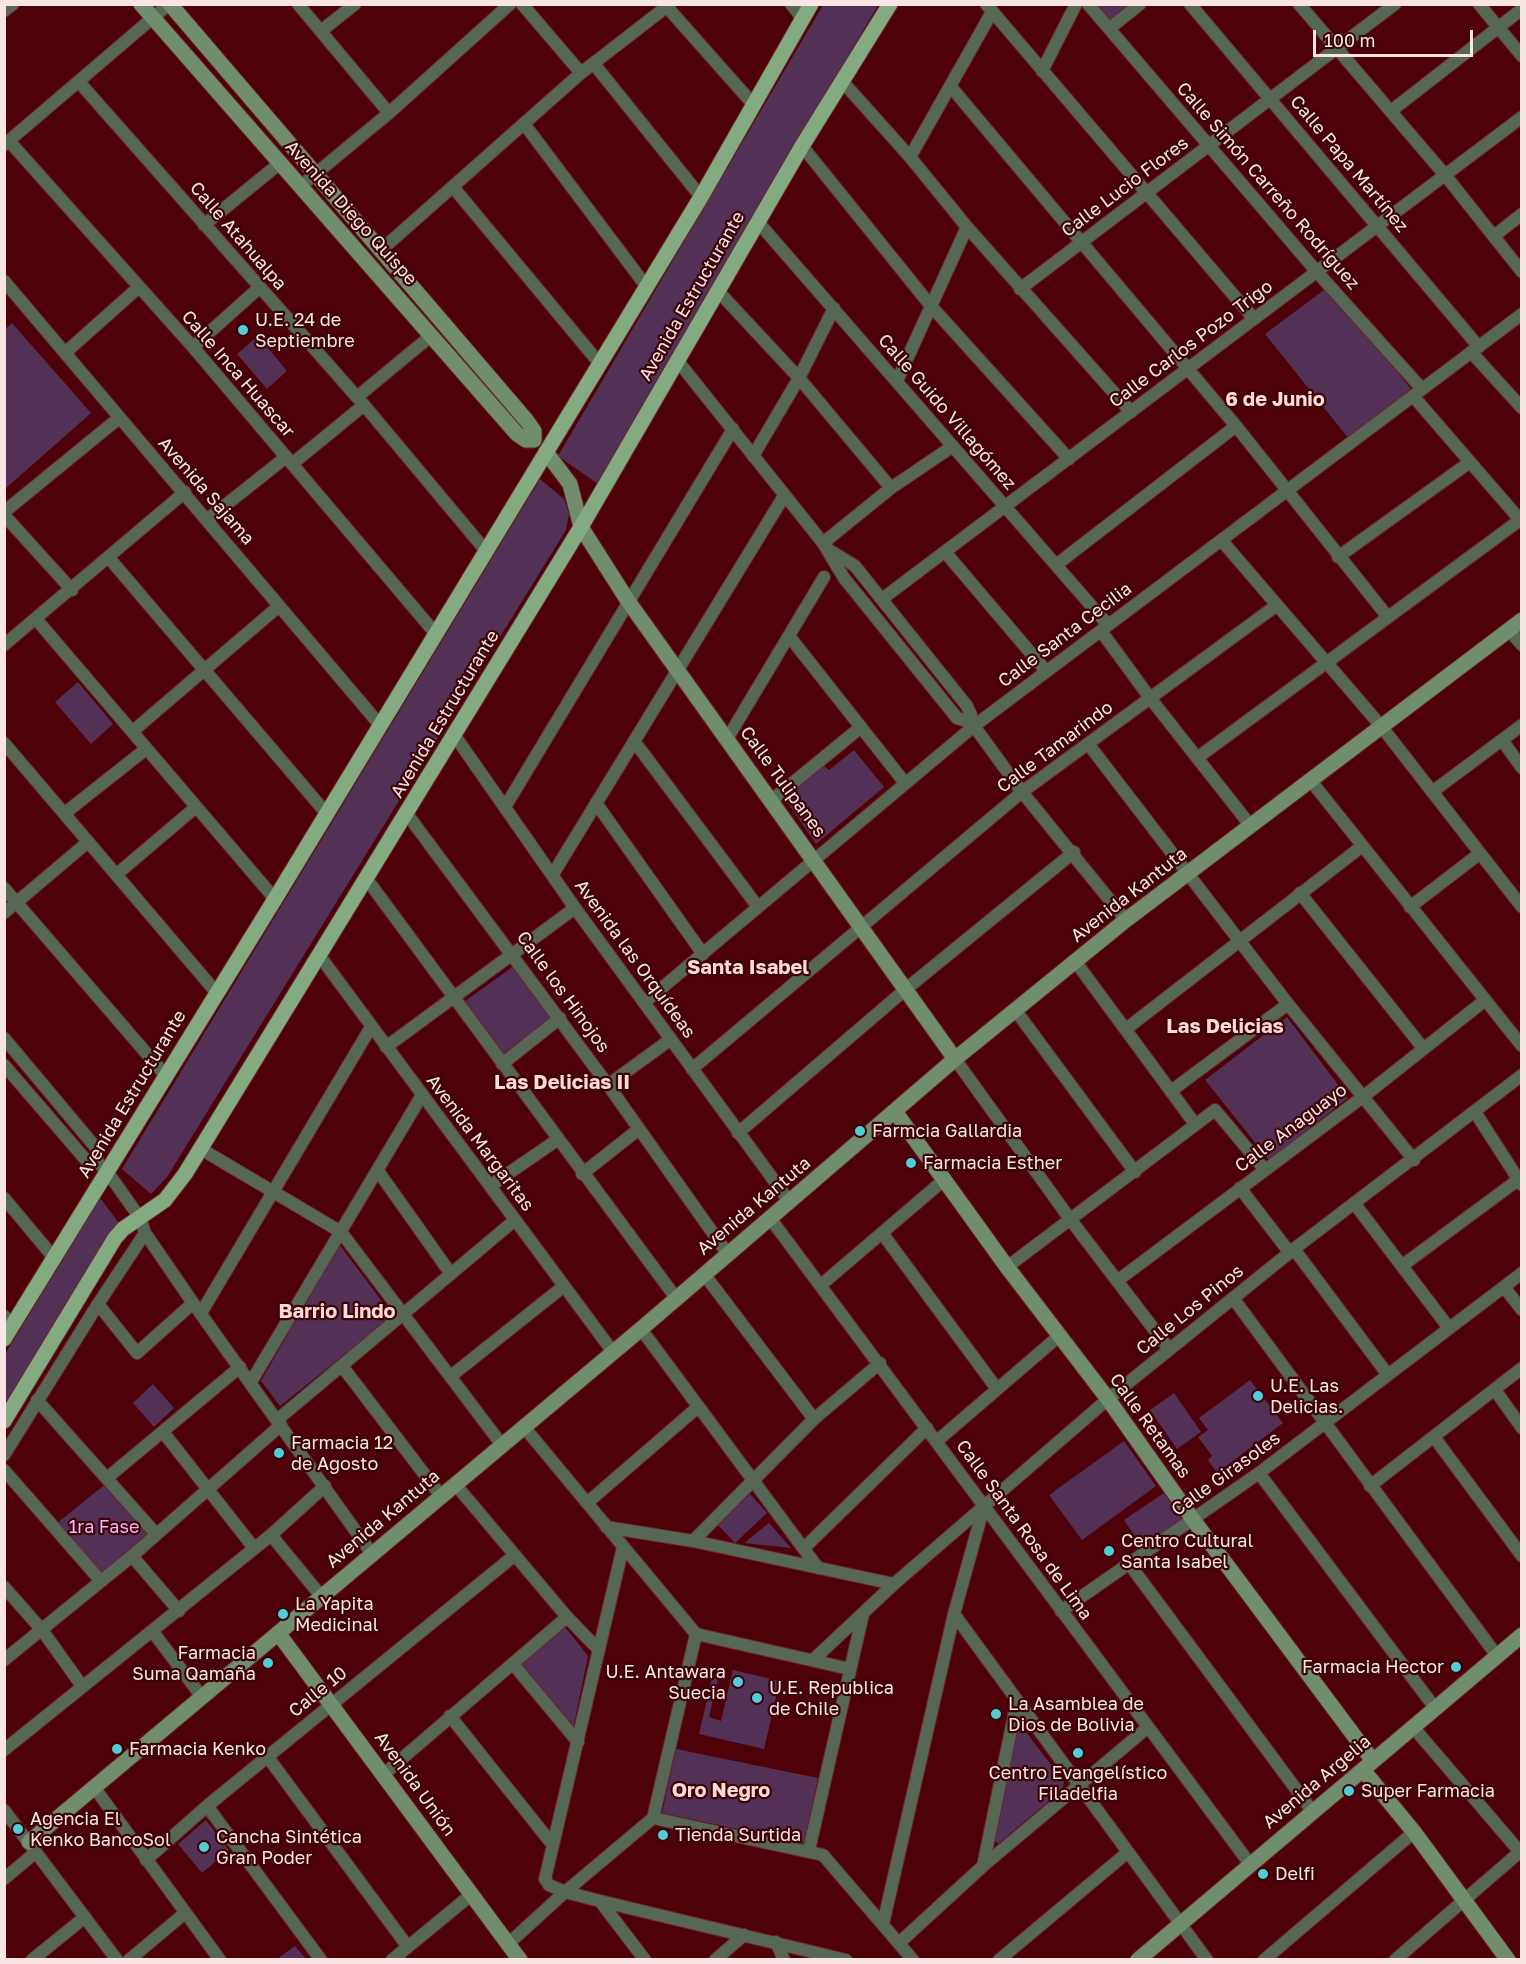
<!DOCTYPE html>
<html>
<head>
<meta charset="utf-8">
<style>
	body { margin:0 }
	#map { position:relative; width:1526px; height:1964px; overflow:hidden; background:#4e0109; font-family:"Golos Text",sans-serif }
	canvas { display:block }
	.frame { position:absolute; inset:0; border:6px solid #f9e6e4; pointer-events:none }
	.scale { position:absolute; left:1313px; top:30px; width:160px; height:27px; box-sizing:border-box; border:3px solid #f9e6e4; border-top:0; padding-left:8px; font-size:18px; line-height:21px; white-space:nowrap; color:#f9e6e4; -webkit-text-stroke:4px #3c0307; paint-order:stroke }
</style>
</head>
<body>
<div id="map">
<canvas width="1526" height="1964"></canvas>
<div class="frame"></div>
<div class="scale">100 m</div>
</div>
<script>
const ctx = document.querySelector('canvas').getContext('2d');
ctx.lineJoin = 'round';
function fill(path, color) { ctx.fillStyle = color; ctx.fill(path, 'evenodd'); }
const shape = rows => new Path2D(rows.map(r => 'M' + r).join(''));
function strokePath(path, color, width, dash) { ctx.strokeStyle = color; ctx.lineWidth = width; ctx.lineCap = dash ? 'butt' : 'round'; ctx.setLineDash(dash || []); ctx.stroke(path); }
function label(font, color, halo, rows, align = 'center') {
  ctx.font = font + ' "Golos Text",sans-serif'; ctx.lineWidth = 4.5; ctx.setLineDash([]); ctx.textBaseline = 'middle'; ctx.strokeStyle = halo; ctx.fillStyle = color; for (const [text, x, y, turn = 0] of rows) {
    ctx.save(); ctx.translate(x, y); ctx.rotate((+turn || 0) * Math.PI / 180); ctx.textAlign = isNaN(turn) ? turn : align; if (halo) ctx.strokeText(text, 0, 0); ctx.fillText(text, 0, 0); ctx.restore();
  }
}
fill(shape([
	[1093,4,1137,5,1112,23],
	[823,5,878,5,598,484,558,456],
	[1328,287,1411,389,1349,439,1265,334],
	[12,323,91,413,5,489,4,330],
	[258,336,287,371,267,389,237,354],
	[540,479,564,499,569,514,566,530,167,1177,151,1194,122,1169],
	[78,682,113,724,91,744,55,702],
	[854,750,884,787,816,844,784,797,819,762,829,770],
	[514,966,552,1019,503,1054,465,1001],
	[1287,1017,1348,1098,1269,1160,1205,1080],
	[100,1198,119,1223,5,1407,4,1356],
	[339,1244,393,1316,280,1406,261,1381],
	[1250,1380,1283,1423,1217,1473,1208,1460,1212,1456,1198,1437,1208,1430,1199,1418],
	[153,1384,174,1408,154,1427,133,1403],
	[1174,1393,1201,1432,1177,1449,1150,1410],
	[1124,1441,1156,1486,1082,1540,1049,1495],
	[108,1482,150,1531,103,1574,56,1524],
	[1164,1493,1182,1520,1142,1547,1124,1520],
	[750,1494,767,1513,735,1543,717,1524],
	[769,1523,791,1548,744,1543],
	[561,1622,588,1656,573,1729,520,1665],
	[733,1670,780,1681,764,1749,699,1734,712,1678,718,1679,709,1717,721,1721],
	[1019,1727,1023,1728,1064,1782,1062,1790,998,1844,992,1837],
	[676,1749,818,1778,804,1843,662,1813],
	[206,1820,229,1850,202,1873,178,1844],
	[295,1946,306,1959,277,1959]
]), '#533157');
const street = shape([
	[298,4,389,113],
	[522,4,581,73],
	[791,4,803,19],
	[986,4,1254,319],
	[1088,4,1317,272,1422,389],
	[1190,4,1479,347],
	[1299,4,1445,175,1522,272],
	[1479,4,1522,56],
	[667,7,753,104],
	[4,11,13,4],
	[1110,28,1140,4],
	[321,31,355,4],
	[594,64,701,197],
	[1042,71,1076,4],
	[842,81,910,157,967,227,1131,412],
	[79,82,364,405,486,551],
	[951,87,1236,426,1387,616],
	[1391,111,1522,9],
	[525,125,646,286],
	[9,141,193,347,436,634],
	[4,145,169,4],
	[802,146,931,306,1069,459],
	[910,157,992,12],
	[301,186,389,113,510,4],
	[453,187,600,364],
	[758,222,1108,625],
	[204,225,280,163],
	[1494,236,1522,214],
	[380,251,581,73,670,4],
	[4,281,380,725],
	[1020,289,1395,4],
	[718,291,799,378,891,488],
	[193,347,260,287],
	[66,352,139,287],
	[1471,352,1522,408],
	[677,360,823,543,844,578,957,718,970,722,974,726,1022,792,1126,920],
	[897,381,967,227],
	[1413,396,1522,522],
	[357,397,432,335],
	[753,456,799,378,834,308],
	[292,464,364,405],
	[4,512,119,418],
	[4,515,72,590],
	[208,519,286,457],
	[1222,541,1381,726,1522,907],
	[823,543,891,488,953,446],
	[829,550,855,566,967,706,971,715,970,722],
	[945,552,1046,671],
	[1338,557,1470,462],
	[109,558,327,814],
	[1056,565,1236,426],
	[882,599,1522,117],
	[36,619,275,899],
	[1509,630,1522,645],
	[1101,631,1150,698,1250,825],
	[789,636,905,783],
	[4,645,185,492],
	[133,731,279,606],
	[455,736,575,908,789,1201],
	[727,739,824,577],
	[1502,740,1522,768],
	[634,741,758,907],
	[4,743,216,992],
	[1089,745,1288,1004,1414,1160],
	[1197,758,1520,520],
	[1311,781,1522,1046],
	[1432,792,1522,725],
	[772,800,861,727],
	[596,803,703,954],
	[505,807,733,429],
	[65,813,146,749],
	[407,814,608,1085,727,1253],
	[117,874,196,807],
	[553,874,784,496],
	[366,878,676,1298],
	[4,888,166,1076],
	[1300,893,1423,1048],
	[1410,907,1479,854],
	[4,913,88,842],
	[319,955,613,1352],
	[1075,961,1195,1124],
	[645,1002,974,726,1522,314],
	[1016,1011,1135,1172],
	[1126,1029,1361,847],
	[4,1038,97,1149,97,1161],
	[386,1047,575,908],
	[955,1059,1070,1219,1169,1349],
	[502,1064,560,1018],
	[4,1065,86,1160,97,1161,108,1173,140,1218,145,1233,193,1303,372,1554],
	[692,1069,1022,792,1277,605],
	[608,1085,671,1039],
	[1171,1091,1288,1004],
	[1475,1112,1522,1185],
	[738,1133,906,989,1074,852],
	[201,1149,341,1232,502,1445],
	[378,1171,451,1274],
	[582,1174,639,1129],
	[490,1186,557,1140],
	[1240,1188,1290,1253],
	[4,1198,55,1259],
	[1354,1203,1449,1328],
	[770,1218,1250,1864],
	[882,1233,997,1389],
	[1294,1249,1388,1375],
	[1403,1265,1522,1177],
	[1007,1267,1215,1110,1265,1170],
	[704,1274,814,1419],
	[1117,1281,1364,1096,1484,1001],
	[821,1285,945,1179],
	[1504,1287,1522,1310],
	[1233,1298,1497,1656],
	[98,1304,137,1353,193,1303],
	[201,1313,371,1027],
	[4,1316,13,1326],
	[641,1329,818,1568],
	[342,1366,441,1496],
	[451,1376,564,1286],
	[251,1382,422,1095],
	[1495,1390,1522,1428],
	[37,1400,156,1534],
	[277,1420,515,1220],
	[524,1427,696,1634],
	[163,1432,254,1548],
	[1434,1437,1522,1556],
	[937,1441,1059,1336],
	[4,1455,98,1304,145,1233],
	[4,1470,100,1580],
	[1259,1473,1435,1708],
	[107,1478,240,1367],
	[455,1484,567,1617,599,1650],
	[1370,1486,1522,1368],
	[587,1503,698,1407],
	[606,1527,693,1541,894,1584],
	[693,1541,814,1419,880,1363],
	[623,1547,545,1879,549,1885,565,1892,600,1901,846,1960],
	[804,1548,927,1428],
	[132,1556,179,1611],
	[1130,1565,1313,1812],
	[4,1587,42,1630,82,1686],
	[321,1596,271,1535,325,1486],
	[1061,1611,1259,1473,1522,1273],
	[954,1614,1207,1960],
	[153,1632,202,1697],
	[696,1634,850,1669],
	[4,1660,132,1556,281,1425],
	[813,1660,894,1584,1108,1399,1294,1249,1522,1075],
	[513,1664,578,1742],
	[450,1716,552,1844],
	[1413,1727,1520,1852],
	[4,1750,271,1535],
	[267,1756,408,1947],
	[384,1774,567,1617],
	[94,1787,220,1960],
	[207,1806,321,1960],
	[4,1810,117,1960],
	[653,1818,823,1855,913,1960],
	[653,1818,696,1634],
	[809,1850,863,1614],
	[146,1860,207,1806,515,1555],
	[983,1866,1017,1701],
	[4,1879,36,1852],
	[600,1901,645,1960],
	[883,1924,954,1614,984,1506],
	[776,1942,784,1960],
	[899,1943,983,1866,1147,1728],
	[508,1944,565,1892,653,1818],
	[32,1960,85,1917],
	[129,1960,185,1913],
	[392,1960,472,1894],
	[715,1960,744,1935],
	[999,1960,1128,1852],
	[1264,1960,1414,1832],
	[1395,1960,1522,1850]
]);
const secondary = shape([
	[141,4,517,434,526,440,534,440,534,431,527,421,170,4],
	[546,452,570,484,581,527,628,601,955,1059],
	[896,1113,1007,1267,1108,1399,1194,1521,1373,1761],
	[278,1633,520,1960],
	[1363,1770,1414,1832,1508,1960],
	[29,1842,641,1329,955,1059,1126,920,1522,620],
	[1138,1960,1522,1635]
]);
const primary = shape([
	[4,1339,275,899,701,197,811,4],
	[4,1421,115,1238,123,1229,165,1200,185,1174,581,527,802,146,890,4]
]);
strokePath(street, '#69262c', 14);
strokePath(secondary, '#69262c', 17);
strokePath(primary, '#69262c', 17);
strokePath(street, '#566855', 12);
strokePath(secondary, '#708d6e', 15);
strokePath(primary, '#84aa82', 15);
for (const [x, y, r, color] of [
	[243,330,6,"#52ccd6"],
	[860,1131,6,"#52ccd6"],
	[911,1163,6,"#52ccd6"],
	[1258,1396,6,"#52ccd6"],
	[279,1453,6,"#52ccd6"],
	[1109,1551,6,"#52ccd6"],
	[283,1614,6,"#52ccd6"],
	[268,1663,6,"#52ccd6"],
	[1456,1667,6,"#52ccd6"],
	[738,1682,6,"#52ccd6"],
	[757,1698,6,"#52ccd6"],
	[996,1714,6,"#52ccd6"],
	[117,1749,6,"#52ccd6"],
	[1078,1753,6,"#52ccd6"],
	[1349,1791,6,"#52ccd6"],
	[18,1829,6,"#52ccd6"],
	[663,1835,6,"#52ccd6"],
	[204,1847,6,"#52ccd6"],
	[1263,1874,6,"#52ccd6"]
]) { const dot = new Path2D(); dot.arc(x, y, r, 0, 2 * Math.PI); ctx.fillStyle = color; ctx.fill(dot); strokePath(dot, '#3c0307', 2); }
label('18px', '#f9e6e4', '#3c0307', [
	["Calle Papa Martínez",1349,164,50],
	["Calle Simón Carreño Rodríguez",1268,186,49],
	["Calle Lucio Flores",1125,187,-37],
	["Avenida Diego Quispe",351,213,48],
	["Calle Atahualpa",238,236,49],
	["Avenida Estructurante",692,296,-60],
	["Calle Carlos Pozo Trigo",1191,344,-37],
	["Calle Inca Huascar",238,374,49],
	["Calle Guido Villagómez",947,412,49],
	["Avenida Sajama",206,491,49],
	["Calle Santa Cecilia",1065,635,-37],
	["Avenida Estructurante",445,714,-59],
	["Calle Tamarindo",1055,747,-37],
	["Calle Tulipanes",783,782,54],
	["Avenida Kantuta",1129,895,-38],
	["Avenida las Orquídeas",635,959,54],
	["Calle los Hinojos",563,992,54],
	["Avenida Estructurante",132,1094,-59],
	["Calle Anaguayo",1291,1128,-37],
	["Avenida Margaritas",480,1143,53],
	["Avenida Kantuta",754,1206,-40],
	["Calle Los Pinos",1190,1310,-39],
	["Calle Retamas",1150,1426,54],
	["Calle Girasoles",1226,1474,-36],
	["Avenida Kantuta",383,1519,-40],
	["Calle Santa Rosa de Lima",1024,1530,54],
	["Calle 10",318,1692,-39],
	["Avenida Argelia",1317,1782,-40],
	["Avenida Unión",415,1784,54]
]);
label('18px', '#f9e6e4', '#3c0307', [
	["U.E. 24 de",255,320],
	["Septiembre",255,341],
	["Farmcia Gallardia",872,1131],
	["Farmacia Esther",923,1163],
	["U.E. Las",1270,1386],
	["Delicias.",1270,1407],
	["Farmacia 12",291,1443],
	["de Agosto",291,1464],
	["Centro Cultural",1121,1541],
	["Santa Isabel",1121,1562],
	["La Yapita",295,1604],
	["Medicinal",295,1625],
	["Farmacia",256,1653,"right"],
	["Suma Qamaña",256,1674,"right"],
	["Farmacia Hector",1444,1667,"right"],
	["U.E. Antawara",726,1672,"right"],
	["Suecia",726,1693,"right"],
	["U.E. Republica",769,1688],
	["de Chile",769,1709],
	["La Asamblea de",1008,1704],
	["Dios de Bolivia",1008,1725],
	["Farmacia Kenko",129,1749],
	["Centro Evangelístico",1078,1773,"center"],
	["Filadelfia",1078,1794,"center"],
	["Super Farmacia",1361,1791],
	["Agencia El",30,1819],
	["Kenko BancoSol",30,1840],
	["Tienda Surtida",675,1835],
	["Cancha Sintética",216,1837],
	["Gran Poder",216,1858],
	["Delfi",1275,1874]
], 'left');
label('18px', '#f4b6fa', '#3c0307', [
	["1ra Fase",104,1527]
]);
label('bold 20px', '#ffd9d6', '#3c0307', [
	["6 de Junio",1275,400],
	["Santa Isabel",748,968],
	["Las Delicias",1225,1027],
	["Las Delicias II",562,1083],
	["Barrio Lindo",337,1312],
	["Oro Negro",721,1791]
]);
</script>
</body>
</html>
